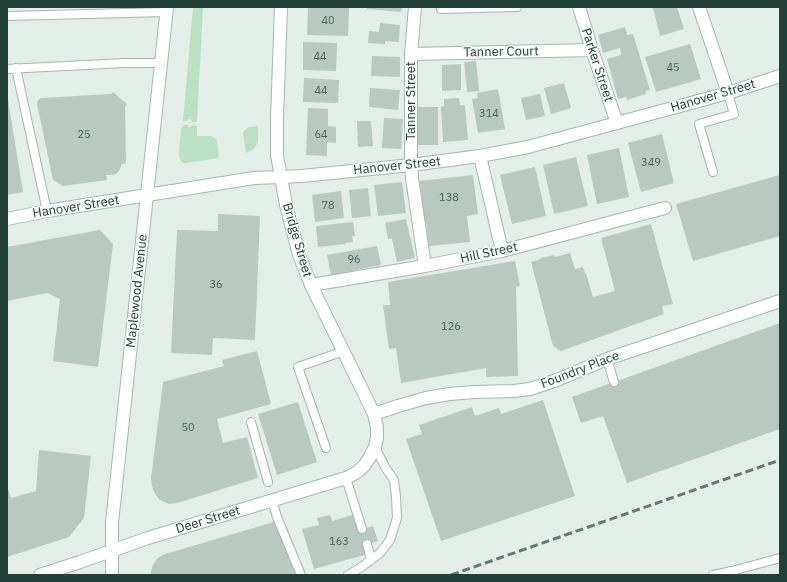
<!DOCTYPE html>
<html>
<head>
<meta charset="utf-8">
<style>
	body { margin:0 }
	#map { position:relative; width:787px; height:582px; overflow:hidden; background:#e3eee9; font-family:"IBM Plex Sans",sans-serif }
	canvas { display:block }
	.frame { position:absolute; inset:0; border:8px solid #224037; pointer-events:none }
</style>
</head>
<body>
<div id="map">
<canvas width="787" height="582"></canvas>
<div class="frame"></div>
</div>
<script>
const ctx = document.querySelector('canvas').getContext('2d');
ctx.lineJoin = 'round';
function fill(path, color) { ctx.fillStyle = color; ctx.fill(path, 'evenodd'); }
const shape = rows => new Path2D(rows.map(r => 'M' + r).join(''));
function strokePath(path, color, width, dash) { ctx.strokeStyle = color; ctx.lineWidth = width; ctx.lineCap = dash ? 'butt' : 'round'; ctx.setLineDash(dash || []); ctx.stroke(path); }
function label(font, color, halo, rows, align = 'center') {
  ctx.font = font + ' "IBM Plex Sans",sans-serif'; ctx.lineWidth = 3; ctx.setLineDash([]); ctx.textBaseline = 'middle'; ctx.strokeStyle = halo; ctx.fillStyle = color; for (const [text, x, y, turn = 0] of rows) {
    ctx.save(); ctx.translate(x, y); ctx.rotate((+turn || 0) * Math.PI / 180); ctx.textAlign = isNaN(turn) ? turn : align; if (halo) ctx.strokeText(text, 0, 0); ctx.fillText(text, 0, 0); ctx.restore();
  }
}
fill(shape([
	[193,7,203,7,197,122,191,122,192,120,188,119,187,121,183,121],
	[184,125,188,125,188,127,191,127,192,125,197,126,197,136,211,136,215,138,217,141,219,158,186,163,183,163,181,161,179,155,181,128],
	[258,126,258,142,254,149,246,153,243,133,244,131,249,127]
]), '#bce0c4');
fill(shape([
	[308,7,349,7,348,36,307,35],
	[367,7,402,7,401,12,367,9],
	[656,7,677,7,684,29,660,36,653,8],
	[380,23,400,25,399,42,385,41,385,44,368,43,369,31,379,32],
	[625,27,627,35,633,34,650,90,645,91,646,94,627,100,626,97,618,99,607,59,621,55,620,48,603,53,598,35],
	[303,42,337,43,336,71,303,70],
	[690,44,701,79,656,92,645,57],
	[372,56,400,57,400,77,371,76],
	[476,61,479,91,467,92,464,62],
	[461,64,461,90,442,91,442,65],
	[304,78,339,80,338,103,303,102],
	[564,83,571,108,551,114,544,88],
	[370,88,400,90,398,110,369,107],
	[498,89,505,129,478,133,472,99,478,98,477,93],
	[113,92,127,104,125,107,126,163,122,164,119,171,116,174,113,175,106,175,107,180,63,186,53,180,37,104,38,100,41,98,111,94],
	[540,94,545,116,526,120,521,98],
	[459,98,460,105,465,105,468,140,443,142,441,107,444,106,444,99],
	[7,100,8,100,23,192,7,195],
	[416,107,438,107,438,145,416,145],
	[308,108,328,109,328,126,336,127,336,143,327,142,327,156,306,155],
	[384,118,403,119,401,149,382,148],
	[357,121,371,121,373,146,358,147],
	[662,134,674,183,641,192,628,143],
	[619,148,629,197,597,204,587,155],
	[576,157,588,206,554,214,543,165],
	[535,167,546,216,512,224,500,175],
	[473,175,478,214,467,216,470,242,429,246,426,221,424,221,420,181],
	[780,175,780,236,693,261,676,204],
	[402,182,406,213,378,216,374,185],
	[368,188,371,216,352,218,349,190],
	[341,191,344,218,315,222,312,195],
	[218,214,260,216,255,340,213,338,212,355,171,353,177,230,218,231],
	[406,219,415,258,397,262,392,239,388,239,385,223],
	[353,222,355,236,352,236,353,242,345,243,345,244,318,247,316,226],
	[651,224,673,304,662,306,664,314,561,351,553,346,531,262,541,259,541,258,554,255,555,257,570,253,575,269,583,267,585,273,586,273,593,297,615,291,601,238],
	[100,230,113,244,98,367,53,361,60,299,47,293,7,301,7,247],
	[377,246,381,265,331,275,327,255],
	[515,261,520,286,516,287,518,376,486,377,486,368,401,383,396,348,389,349,383,305,390,305,388,282],
	[780,323,780,429,627,483,603,416,581,423,572,397],
	[257,351,271,404,217,419,223,443,247,437,258,478,177,503,169,504,160,500,155,494,152,486,151,478,163,382,224,366,222,360],
	[543,400,575,496,441,541,406,439,422,434,419,425,472,407,475,416,499,408,501,414],
	[298,402,317,462,277,475,258,414],
	[39,450,91,456,84,518,69,537,7,557,7,485,11,498,36,491],
	[356,514,361,530,373,526,378,541,365,545,368,554,314,569,302,529,319,525,317,518,330,515,332,521],
	[277,521,297,575,150,575,153,565,157,559,162,555]
]), '#b8c9c2');
const lane = shape([
	[441,9,517,7],
	[7,16,167,12],
	[16,68,47,211],
	[7,69,125,63,161,63],
	[713,172,699,124,734,114,728,93],
	[607,359,614,382],
	[251,422,268,482],
	[326,448,298,367,344,351],
	[346,478,362,529],
	[272,500,277,517,301,575],
	[367,544,371,559],
	[348,575,360,568,380,553,390,540,397,518,396,497,394,480,385,467,375,447],
	[713,575,732,571,780,558]
]);
const street = shape([
	[415,7,411,54,411,165,412,178,425,266],
	[579,7,592,50,617,123],
	[699,7,728,93],
	[411,54,592,50],
	[480,156,502,251],
	[281,177,302,176,411,165,480,156,528,147,728,93,780,76],
	[311,285,425,266,502,251,665,208],
	[374,414,398,406,426,398,450,394,474,392,514,391,530,389,557,380,607,359,780,301]
]);
const secondary = shape([
	[7,219,47,211,254,178,281,177],
	[40,575,80,562,148,538,346,478,356,473,364,466,370,457,375,447,377,438,377,427,374,414,311,285,299,255,286,205,277,155,277,118,281,7],
	[112,575,112,523,167,7]
]);
strokePath(lane, '#a5b6b0', 10);
strokePath(street, '#a5b6b0', 14);
strokePath(secondary, '#a1bab1', 14);
strokePath(lane, '#fff', 8);
strokePath(street, '#fff', 12);
strokePath(secondary, '#fff', 12);
strokePath(shape([
	[451,575,780,460]
]), '#5d7c73', 3, [8, 4]);
label('11px', '#48625a', null, [
	["40",328,21],
	["44",320,57],
	["45",673,68],
	["44",321,91],
	["314",489,114],
	["25",84,135],
	["64",321,135],
	["349",651,163],
	["138",449,198],
	["78",328,206],
	["96",354,260],
	["36",216,285],
	["126",451,327],
	["50",188,428],
	["163",339,542]
]);
label('13px', '#224037', '#f4faf7', [
	["Tanner Court",501,52,-1],
	["Parker Street",597,65,72],
	["Hanover Street",713,96,-16],
	["Tanner Street",411,101,-90],
	["Hanover Street",397,166,-6],
	["Hanover Street",76,207,-9],
	["Bridge Street",297,240,74],
	["Hill Street",489,253,-12],
	["Maplewood Avenue",137,291,-84],
	["Foundry Place",580,370,-21],
	["Deer Street",208,520,-17]
]);
</script>
</body>
</html>
